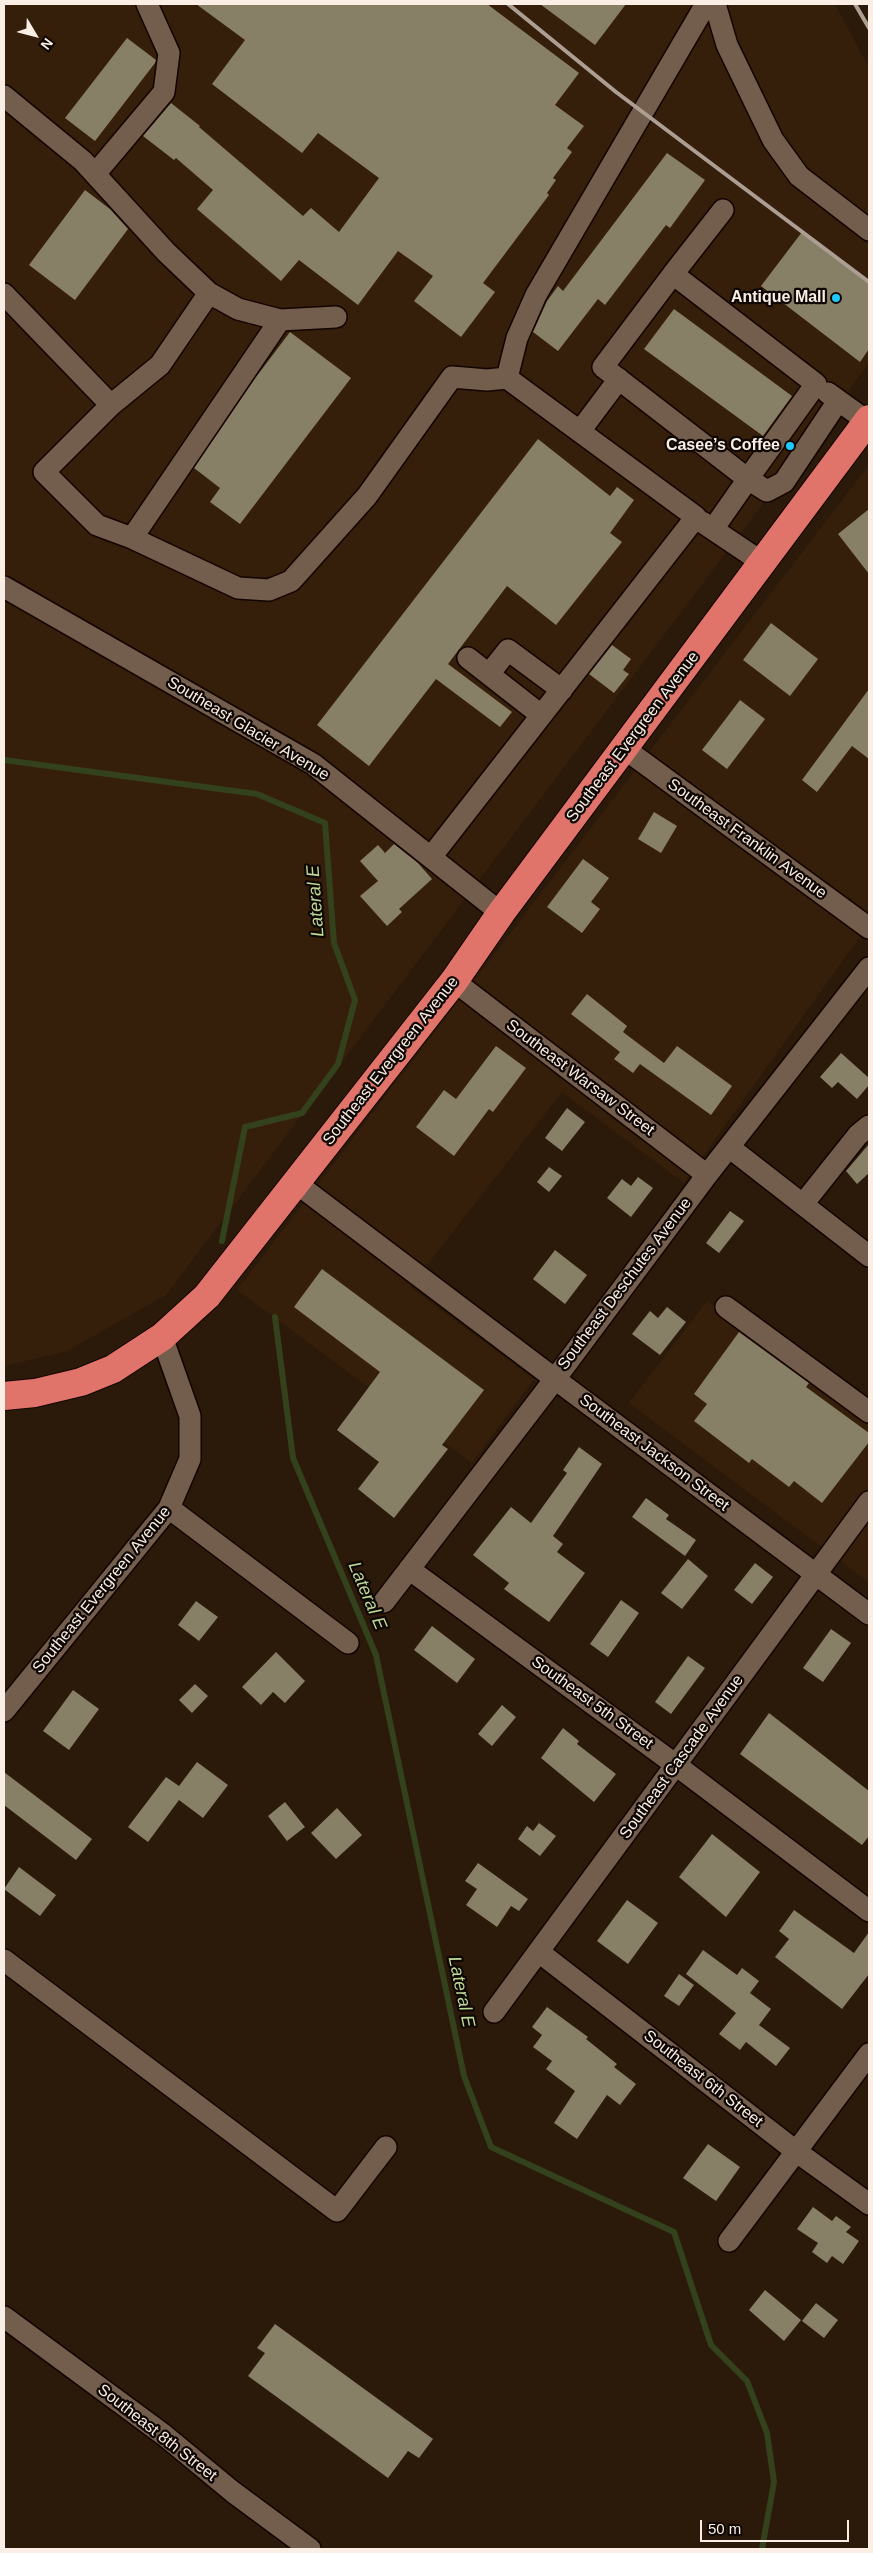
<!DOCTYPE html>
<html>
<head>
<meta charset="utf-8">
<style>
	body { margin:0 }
	#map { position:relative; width:873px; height:2553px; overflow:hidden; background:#2b1a0a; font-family:Arial,sans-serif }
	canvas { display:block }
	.frame { position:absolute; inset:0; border:5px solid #fbeee4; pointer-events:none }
	.north { position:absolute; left:10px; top:10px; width:50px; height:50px; -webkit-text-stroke:4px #0e0703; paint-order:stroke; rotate:127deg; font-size:14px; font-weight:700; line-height:20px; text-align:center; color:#fbeee4 }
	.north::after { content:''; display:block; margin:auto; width:18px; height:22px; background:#fbeee4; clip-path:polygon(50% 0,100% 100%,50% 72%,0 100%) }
	.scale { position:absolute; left:700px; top:2520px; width:149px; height:22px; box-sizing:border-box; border:2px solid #fbeee4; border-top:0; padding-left:6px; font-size:15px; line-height:18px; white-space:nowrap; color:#fbeee4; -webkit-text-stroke:4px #0e0703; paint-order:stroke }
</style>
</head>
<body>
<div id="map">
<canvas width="873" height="2553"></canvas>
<div class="frame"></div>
<div class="north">N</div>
<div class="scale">50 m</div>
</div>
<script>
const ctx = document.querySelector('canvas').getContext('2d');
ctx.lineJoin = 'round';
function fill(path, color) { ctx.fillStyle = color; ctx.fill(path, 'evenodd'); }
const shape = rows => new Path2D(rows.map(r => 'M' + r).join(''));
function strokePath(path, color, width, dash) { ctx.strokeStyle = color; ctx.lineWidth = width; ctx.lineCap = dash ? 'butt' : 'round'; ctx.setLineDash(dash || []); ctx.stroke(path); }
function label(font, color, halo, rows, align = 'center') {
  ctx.font = font + ' Arial,sans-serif'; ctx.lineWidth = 4.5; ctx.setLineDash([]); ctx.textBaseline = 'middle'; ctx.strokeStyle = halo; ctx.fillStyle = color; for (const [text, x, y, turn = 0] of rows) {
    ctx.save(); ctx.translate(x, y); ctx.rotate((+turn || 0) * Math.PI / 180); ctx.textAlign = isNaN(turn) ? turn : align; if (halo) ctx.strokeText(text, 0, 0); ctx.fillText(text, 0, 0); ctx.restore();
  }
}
fill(shape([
	[4,4,835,4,869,68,869,363,166,1295,67,1351,4,1366],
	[869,465,869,924,684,1183,562,1092,410,1287,534,1379,472,1463,237,1290],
	[707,1301,869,1422,869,1582,629,1403]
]), '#361f0a');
strokePath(shape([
	[4,760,257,794,325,823,334,943,355,1000,338,1064,302,1113,245,1127,222,1241],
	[275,1317,293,1458,376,1655,464,2076,491,2147,674,2232,711,2345,747,2381,767,2433,774,2482,762,2549]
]), '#33411c', 6);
fill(shape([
	[196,4,487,4,579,73,555,105,584,126,567,148,572,152,553,178,556,180,547,193,549,195,483,283,495,292,461,337,414,301,433,276,398,251,358,305,299,260,281,281,197,209,213,190,176,158,174,160,143,136,171,103,200,126,199,127,303,216,311,208,339,232,379,178,318,133,302,153,212,84,245,40],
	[540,4,626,4,595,45],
	[127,38,156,60,155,63,95,141,65,118],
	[667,153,705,180,670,228,666,225,605,305,598,299,558,351,533,332,547,301,558,286,563,291],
	[85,190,110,209,128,229,75,300,29,265],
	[802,232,869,283,869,349,860,362,761,286],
	[674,309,792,396,763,436,644,349],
	[290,332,351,378,240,524,210,502,220,488,194,468,256,377],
	[538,439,610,496,617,487,634,500,610,533,622,542,556,625,507,586,448,664,512,712,500,727,436,679,369,766,317,725],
	[869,509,869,574,838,534],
	[771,623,818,659,790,696,743,660],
	[612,645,631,659,623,670,629,674,614,693,589,674],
	[869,689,869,759,852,746,817,792,802,780],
	[740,700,765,719,727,769,702,750],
	[654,812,677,826,661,853,638,839],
	[394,844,418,863,432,879,399,909,402,912,387,926,360,896,378,881,360,861,378,845,385,853],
	[583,859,609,878,591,902,600,909,582,933,547,907],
	[587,994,627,1026,623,1032,664,1063,677,1046,732,1086,711,1115,640,1064,633,1073,614,1059,620,1052,571,1014],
	[496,1046,526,1068,493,1112,489,1109,454,1156,416,1127,444,1090,456,1099],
	[841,1053,869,1078,869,1085,857,1099,838,1082,832,1088,820,1077],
	[567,1108,585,1122,562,1151,545,1138],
	[869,1144,869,1173,857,1184,846,1171],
	[549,1167,562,1176,549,1192,537,1182],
	[638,1177,653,1188,631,1217,607,1198,622,1179,631,1186],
	[730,1211,744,1221,719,1253,706,1243],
	[555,1250,587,1275,565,1304,533,1279],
	[322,1269,484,1390,442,1445,448,1449,394,1518,358,1489,379,1462,337,1430,380,1372,294,1307],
	[667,1307,686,1322,660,1355,632,1334,650,1311,658,1318],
	[739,1332,809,1383,806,1387,869,1433,869,1442,822,1503,794,1481,789,1487,752,1459,749,1463,694,1421,707,1404,694,1394],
	[579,1447,602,1464,553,1536,563,1544,557,1552,585,1573,549,1622,504,1589,509,1583,473,1555,511,1507,531,1523,567,1473,563,1470],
	[646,1498,669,1515,666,1519,696,1540,685,1556,632,1517],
	[688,1559,708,1576,682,1609,661,1593],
	[755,1563,773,1577,752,1604,734,1590],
	[621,1600,639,1613,608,1657,590,1644],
	[196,1601,218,1617,199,1641,178,1625],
	[432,1626,475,1659,457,1683,414,1650],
	[831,1629,851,1643,823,1682,803,1668],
	[276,1652,305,1681,285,1703,273,1692,261,1705,242,1687],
	[688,1656,705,1668,671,1714,655,1702],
	[195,1684,208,1696,192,1713,179,1700],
	[73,1690,99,1709,69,1750,43,1731],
	[502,1705,516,1717,492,1746,478,1734],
	[769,1713,869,1791,869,1836,862,1845,740,1754],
	[563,1728,579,1741,577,1744,616,1774,594,1802,541,1758],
	[197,1762,228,1785,203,1818,179,1800,148,1842,128,1827,166,1777,179,1786],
	[4,1772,92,1839,76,1860,4,1805],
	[285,1802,305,1827,287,1841,268,1816],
	[337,1808,362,1835,336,1859,311,1833],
	[539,1823,556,1836,540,1856,518,1839,527,1826,533,1831],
	[712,1834,760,1872,726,1917,679,1877],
	[478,1863,528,1899,519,1911,511,1906,497,1927,466,1905,477,1889,465,1881],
	[19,1867,56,1895,40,1916,4,1889],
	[627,1900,658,1923,628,1964,597,1941],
	[794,1910,854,1953,869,1932,869,1974,842,2009,775,1957,789,1939,779,1931],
	[703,1950,737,1975,742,1968,759,1981,750,1993,771,2009,759,2025,790,2048,776,2066,746,2042,740,2050,719,2034,736,2013,686,1974],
	[679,1974,694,1985,679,2006,664,1996],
	[547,2007,588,2037,586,2039,617,2064,614,2067,636,2084,620,2105,607,2095,577,2139,554,2123,575,2091,546,2069,552,2061,533,2047,542,2035,532,2027],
	[708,2144,740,2167,716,2201,683,2178],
	[813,2207,832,2221,836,2216,851,2227,846,2232,859,2241,843,2264,832,2256,827,2263,812,2252,818,2243,797,2229],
	[765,2290,801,2320,784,2341,749,2310],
	[816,2303,838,2320,824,2338,802,2321],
	[275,2324,433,2439,419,2458,408,2451,388,2478,248,2376,265,2353,257,2348]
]), '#877f66');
const minor = shape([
	[715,4,727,45,773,140,799,176,869,230],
	[4,96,83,161,166,252,209,293,238,309,280,320,336,317],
	[95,174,164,92,169,53,147,4],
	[673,274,723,210],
	[4,294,111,405,160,365,209,293],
	[280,320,132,538,238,588,269,590,291,581,367,496,452,377,487,380,507,378],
	[828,393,867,421],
	[111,405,44,472,97,525,132,538],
	[580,431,619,379],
	[702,522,763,563],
	[713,529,748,479,752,473,816,384,673,274,603,367,748,479,767,491,784,482,838,401],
	[4,587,313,764,501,913],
	[468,658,541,715],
	[489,674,508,650,562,690],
	[625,749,869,928],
	[431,857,696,517,507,378,517,338,536,295,706,4],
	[454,981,707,1175],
	[729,1147,869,1256],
	[296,1183,555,1379,869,1614],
	[803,1204,858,1135,869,1126],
	[726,1307,869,1412],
	[169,1508,348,1643],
	[409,1569,676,1765,869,1911],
	[384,1602,555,1379,707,1175,869,968],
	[4,1711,169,1508,190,1459,190,1416,162,1337],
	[539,1952,797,2152,869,2204],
	[4,1960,337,2211,386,2147],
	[494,2012,869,1502],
	[729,2241,869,2054],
	[4,2317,164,2435,233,2492,310,2549]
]);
const highway = shape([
	[4,1396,35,1393,81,1382,113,1369,162,1337,207,1296,454,981,501,913,869,419]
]);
strokePath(minor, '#130400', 24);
strokePath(highway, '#130400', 30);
strokePath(minor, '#735d4c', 21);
strokePath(highway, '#e1746a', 28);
strokePath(shape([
	[508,4,616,92,869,282],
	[855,4,869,28]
]), '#ac9e92', 4);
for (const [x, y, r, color] of [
	[836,298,5,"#20c9fd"],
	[790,446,5,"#20c9fd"]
]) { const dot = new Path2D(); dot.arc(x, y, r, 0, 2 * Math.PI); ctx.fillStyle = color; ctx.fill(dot); strokePath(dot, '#0e0703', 2); }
label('bold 16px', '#fbeee4', '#0e0703', [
	["Antique Mall",826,298],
	["Casee’s Coffee",780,446]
], 'right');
label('16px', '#fbeee4', '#0e0703', [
	["Southeast Glacier Avenue",248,729,31],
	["Southeast Evergreen Avenue",633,737,-53],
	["Southeast Franklin Avenue",747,839,36],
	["Southeast Evergreen Avenue",391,1061,-52],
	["Southeast Warsaw Street",580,1078,37],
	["Southeast Deschutes Avenue",625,1284,-53],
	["Southeast Jackson Street",654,1453,37],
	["Southeast Evergreen Avenue",102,1590,-51],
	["Southeast 5th Street",592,1703,36],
	["Southeast Cascade Avenue",682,1757,-54],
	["Southeast 6th Street",703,2079,38],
	["Southeast 8th Street",157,2433,38]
]);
label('italic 18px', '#bdd897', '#0e0703', [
	["Lateral E",316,901,-94],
	["Lateral E",367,1596,67],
	["Lateral E",461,1992,78]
]);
</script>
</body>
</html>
